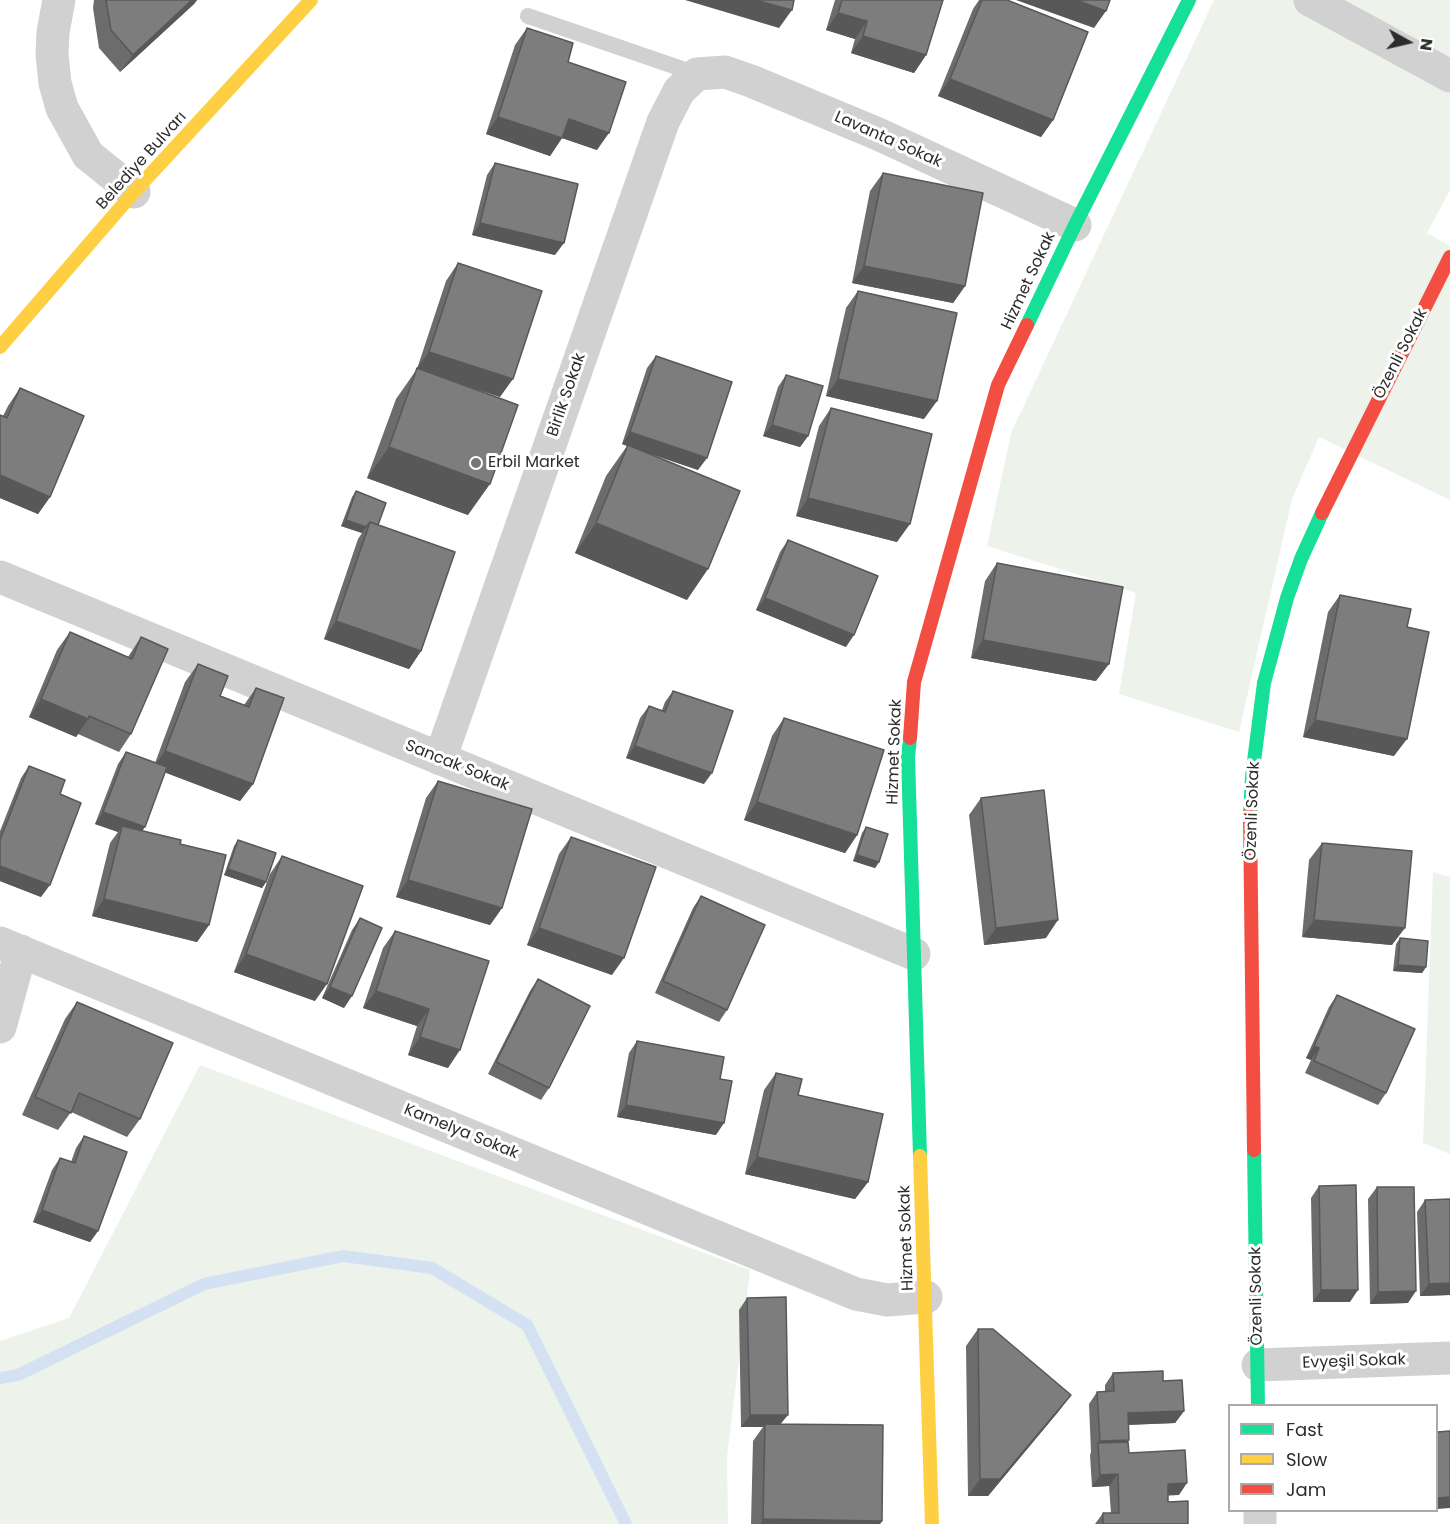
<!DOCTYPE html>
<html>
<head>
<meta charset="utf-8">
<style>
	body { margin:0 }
	#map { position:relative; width:1450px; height:1524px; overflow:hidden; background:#fff; font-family:Poppins,sans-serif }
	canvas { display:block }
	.legend { position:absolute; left:1228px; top:1404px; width:210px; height:108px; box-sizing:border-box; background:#fff; border:2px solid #ababab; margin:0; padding:8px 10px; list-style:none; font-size:18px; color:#2c2c2c }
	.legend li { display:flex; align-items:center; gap:12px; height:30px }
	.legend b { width:30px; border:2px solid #ababab }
	.north { position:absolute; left:1378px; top:12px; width:60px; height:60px; -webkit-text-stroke:4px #fff; paint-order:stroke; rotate:98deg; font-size:16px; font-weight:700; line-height:24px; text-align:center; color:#2c2c2c }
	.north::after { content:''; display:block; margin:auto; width:21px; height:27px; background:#2c2c2c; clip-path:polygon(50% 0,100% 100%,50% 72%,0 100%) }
</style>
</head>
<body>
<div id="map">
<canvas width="1450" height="1524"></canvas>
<ul class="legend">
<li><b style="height:8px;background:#16e098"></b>Fast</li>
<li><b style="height:8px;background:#ffcf43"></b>Slow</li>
<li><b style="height:8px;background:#f24e42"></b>Jam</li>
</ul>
<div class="north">N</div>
</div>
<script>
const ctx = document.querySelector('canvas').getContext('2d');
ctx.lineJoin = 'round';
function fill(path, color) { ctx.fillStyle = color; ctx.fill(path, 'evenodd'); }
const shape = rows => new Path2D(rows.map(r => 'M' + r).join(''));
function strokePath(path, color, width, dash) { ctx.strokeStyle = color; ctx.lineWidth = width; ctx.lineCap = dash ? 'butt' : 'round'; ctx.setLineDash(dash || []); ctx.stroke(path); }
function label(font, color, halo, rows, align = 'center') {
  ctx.font = font + ' Poppins,sans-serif'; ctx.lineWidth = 6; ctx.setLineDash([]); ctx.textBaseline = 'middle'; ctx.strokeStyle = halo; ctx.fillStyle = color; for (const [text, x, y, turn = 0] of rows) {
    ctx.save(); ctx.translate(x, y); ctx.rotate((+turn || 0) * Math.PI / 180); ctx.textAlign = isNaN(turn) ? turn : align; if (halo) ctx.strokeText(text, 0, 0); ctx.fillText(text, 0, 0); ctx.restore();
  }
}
fill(shape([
	[1214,0,1450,0,1450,190,1427,233,1450,246,1450,500,1319,437,1292,499,1239,732,1119,694,1136,593,987,546,1011,433],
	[1433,872,1450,877,1450,1154,1423,1143],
	[200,1065,750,1270,727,1457,728,1524,0,1524,0,1341,69,1318]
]), '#edf3ea');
strokePath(shape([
	[0,1378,18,1375,204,1284,343,1256,432,1268,527,1325,626,1524]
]), '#d4e1f2', 12);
strokePath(shape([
	[528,16,697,74]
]), '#d1d1d1', 16);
strokePath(shape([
	[59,0,53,32,52,54,55,83,62,108,88,155,134,192],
	[1310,0,1450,76],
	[0,577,914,954],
	[440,759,663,122,679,91,697,74,725,72,751,81,878,134,1075,225],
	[0,943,856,1294,887,1300,926,1297],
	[0,1027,21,951],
	[1258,1365,1450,1358],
	[1260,1510,1260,1524]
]), '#d1d1d1', 33);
strokePath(shape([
	[1027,325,1075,225,1189,0],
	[910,738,908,757,920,1156],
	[1250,814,1252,777,1264,683,1287,598,1301,559,1322,513],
	[1254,1150,1258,1406]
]), '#16e098', 14);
strokePath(shape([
	[0,347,134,192,311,0],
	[920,1156,932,1524]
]), '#ffcf43', 14);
strokePath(shape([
	[1322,513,1450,257],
	[910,738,914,682,998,385,1027,325],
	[1250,814,1254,1150]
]), '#f24e42', 14);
fill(shape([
	[94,0,197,0,194,4,120,72,99,48,93,8],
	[835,0,943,0,926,55,914,73,851,53,855,39,826,30],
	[979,0,1007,0,1053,120,1041,137,938,96,973,9],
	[527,28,568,62,597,150,562,138,550,156,486,134,515,45],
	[495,163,555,255,472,235,487,175],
	[883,173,965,286,953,303,852,283,870,191],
	[458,263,500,397,446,379,468,515,367,478,396,399,417,369,446,281],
	[858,291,924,419,826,396,846,308],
	[656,356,698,470,642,451,687,600,575,553,606,476,627,446,622,444,647,368],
	[786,375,808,436,800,447,763,436,778,387],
	[20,388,50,497,38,514,0,498,0,415,3,416,8,406],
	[831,408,897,542,796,516,819,426],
	[356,491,378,525,421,651,409,669,324,639,358,539,362,533,341,526,352,497],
	[788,540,846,647,756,610,780,552],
	[997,563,1096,681,971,658,985,581],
	[1340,595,1407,627,1394,756,1303,737,1328,612],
	[70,632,128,657,141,637,131,734,119,752,78,734,76,737,29,717,57,650],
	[198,664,220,696,244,705,256,688,253,784,240,801,165,772,145,827,142,831,180,844,209,925,197,942,92,916,110,843,118,832,95,824,118,764,126,752,155,763,185,682],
	[673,691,704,784,626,758,640,718,649,706,662,710,665,702],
	[784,718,857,835,845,853,744,820,772,736],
	[29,766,60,794,41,897,0,881,0,831,21,778],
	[438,781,502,908,490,925,396,897,426,798],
	[981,798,1046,938,984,945,969,815],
	[866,827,879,862,875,868,853,861,862,833],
	[571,837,612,975,527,945,559,854],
	[238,840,266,882,262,888,224,875,234,846],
	[1322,843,1392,945,1302,937,1309,860],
	[282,856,315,1001,234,972,270,874],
	[701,896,727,1010,719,1022,655,993,693,908],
	[360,918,344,1008,322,998,352,930],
	[395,931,489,961,448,1068,408,1055,417,1026,363,1008,383,948],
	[1400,938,1426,967,1422,973,1393,971,1396,944],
	[538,979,549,1088,541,1100,488,1074,530,991],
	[1337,995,1386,1093,1378,1105,1305,1073,1311,1060,1306,1058,1329,1007],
	[77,1002,140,1119,127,1137,71,1112,58,1130,22,1115,65,1019],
	[637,1041,720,1079,716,1135,617,1117,629,1053],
	[776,1073,798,1095,868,1182,855,1199,745,1174,764,1090],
	[84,1136,98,1231,90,1242,33,1222,52,1170,60,1158,71,1162,76,1148],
	[1319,1186,1350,1302,1313,1302,1311,1198],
	[1377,1187,1408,1303,1370,1304,1368,1199],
	[1450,1199,1450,1295,1420,1296,1417,1212,1425,1200],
	[747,1298,781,1424,882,1521,880,1524,751,1524,753,1441,763,1427,741,1427,739,1310],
	[978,1329,1071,1395,1058,1412,988,1496,968,1496,966,1346],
	[1113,1373,1163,1381,1184,1411,1175,1423,1129,1425,1129,1440,1128,1442,1129,1453,1179,1495,1168,1495,1168,1502,1188,1524,1095,1524,1103,1513,1111,1513,1109,1486,1092,1487,1090,1455,1091,1452,1089,1404,1097,1392,1105,1392,1105,1385]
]), '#6c6c6c');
fill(shape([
	[192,0,197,0,194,4,120,72,133,55],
	[685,0,755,0,792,10,779,28],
	[1016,0,1076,0,1106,11,1094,28],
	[838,13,867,21,855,39,826,30],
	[863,36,926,55,914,73,851,53],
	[950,79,1053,120,1041,137,938,96],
	[498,117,569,119,609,133,597,150,562,138,550,156,486,134],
	[480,223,564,243,555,255,472,235],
	[864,266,965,286,953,303,852,283],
	[429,352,513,379,500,397,416,369],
	[838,379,937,401,924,419,826,396],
	[772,425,808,436,800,447,763,436],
	[630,432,707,458,698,470,622,444],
	[389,447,490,484,468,515,367,478],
	[0,475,50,497,38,514,0,498],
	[808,498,910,524,897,542,796,516],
	[346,520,366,527,362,533,341,526],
	[596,523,708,569,687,600,575,553],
	[765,598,854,635,846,647,756,610],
	[336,621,421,651,409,669,324,639],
	[983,640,1109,664,1096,681,971,658],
	[41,699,88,719,76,737,29,717],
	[1315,720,1407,739,1394,756,1303,737],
	[635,746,712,773,704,784,626,758],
	[165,751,253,784,240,801,153,768],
	[757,802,857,835,845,853,744,820],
	[103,812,145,827,136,839,122,826,118,832,95,824],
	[857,855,879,862,875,868,853,861],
	[0,866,50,885,41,897,0,881],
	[228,869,266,882,262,888,224,875],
	[408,880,502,908,490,925,396,897],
	[104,899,209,925,197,942,92,916],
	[1058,920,1046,938,984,945,996,928],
	[1314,920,1405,928,1392,945,1302,937],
	[539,928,624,958,612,975,527,945],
	[246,954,327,984,315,1001,234,972],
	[1398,965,1426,967,1422,973,1393,971],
	[330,987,352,996,344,1008,322,998],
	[376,991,429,1009,417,1026,363,1008],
	[420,1037,460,1050,448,1068,408,1055],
	[1314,1046,1319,1048,1311,1060,1306,1058],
	[626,1105,724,1123,716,1135,617,1117],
	[757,1157,868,1182,855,1199,745,1174],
	[42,1210,98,1231,90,1242,33,1222],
	[1450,1283,1450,1295,1420,1296,1429,1284],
	[1321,1290,1358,1290,1350,1302,1313,1302],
	[1416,1291,1408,1303,1370,1304,1378,1292],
	[1071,1395,1058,1412,988,1496,968,1496,980,1479],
	[1184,1411,1175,1423,1120,1425,1128,1413],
	[750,1415,788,1415,779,1426,765,1424,763,1427,741,1427],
	[1129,1440,1121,1452,1098,1443,1100,1441],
	[1118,1474,1109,1486,1092,1487,1100,1475],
	[1187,1483,1179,1495,1160,1496,1168,1484],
	[1450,1497,1450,1508,1437,1509,1437,1498],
	[763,1519,882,1521,880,1524,760,1524]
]), '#585858');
const building = shape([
	[106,0,192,0,133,55,111,30,106,0],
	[755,0,794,0,792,10,755,0],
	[842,0,943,0,926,55,863,36,867,21,838,13,842,0],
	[982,0,1007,0,1088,32,1053,120,950,79,982,0],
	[1076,0,1110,0,1106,11,1076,0],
	[527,28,573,43,568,62,626,82,609,133,569,119,562,138,498,117,527,28],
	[495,163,578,184,564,243,480,223,495,163],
	[883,173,983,193,965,286,864,266,883,173],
	[458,263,542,291,513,379,429,352,458,263],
	[858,291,957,313,937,401,838,379,858,291],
	[656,356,732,382,707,458,630,432,656,356],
	[417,368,518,405,490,484,389,447,417,368],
	[786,375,823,386,808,436,772,425,786,375],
	[20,388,84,416,50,497,0,475,0,415,7,418,20,388],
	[831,408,932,434,910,524,808,498,831,408],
	[628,445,740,491,708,569,596,523,628,445],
	[356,491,386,503,378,525,370,522,366,527,346,520,356,491],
	[370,522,455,552,421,651,336,621,370,522],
	[788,540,878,576,854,635,765,598,788,540],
	[997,563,1123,587,1109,664,983,640,997,563],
	[1340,595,1411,609,1407,627,1429,632,1407,739,1315,720,1340,595],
	[70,632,132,659,141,637,168,649,131,734,89,716,88,719,41,699,70,632],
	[198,664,228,676,220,696,249,707,256,688,284,698,253,784,165,751,198,664],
	[673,691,733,711,712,773,635,746,649,706,665,712,673,691],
	[784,718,884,750,857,835,757,802,784,718],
	[126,752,167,767,145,827,103,812,126,752],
	[29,766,65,780,60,794,81,803,50,885,0,866,0,840,29,766],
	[438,781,532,809,502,908,408,880,438,781],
	[1044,790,1058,920,996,928,981,798,1044,790],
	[122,826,181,840,180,844,226,855,209,925,104,899,122,826],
	[866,827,888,834,879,862,857,855,866,827],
	[571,837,656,867,624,958,539,928,571,837],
	[238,840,276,853,266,882,228,869,238,840],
	[1322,843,1412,851,1405,928,1314,920,1322,843],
	[282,856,363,886,327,984,246,954,282,856],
	[701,896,765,925,727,1010,663,981,701,896],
	[360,918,382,928,352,996,330,987,360,918],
	[395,931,489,961,460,1050,420,1037,429,1009,376,991,395,931],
	[1400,938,1428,941,1426,967,1398,965,1400,938],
	[538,979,590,1006,549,1088,496,1062,538,979],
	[1337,995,1415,1029,1386,1093,1314,1061,1319,1048,1314,1046,1337,995],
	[77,1002,173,1043,140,1119,79,1093,71,1113,35,1097,77,1002],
	[637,1041,724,1057,720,1079,732,1081,724,1123,626,1105,637,1041],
	[776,1073,802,1079,798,1095,883,1114,868,1182,757,1157,776,1073],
	[84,1136,127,1152,98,1231,42,1210,60,1158,75,1163,84,1136],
	[1356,1185,1358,1290,1321,1290,1319,1186,1356,1185],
	[1377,1187,1414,1187,1416,1291,1378,1292,1377,1187],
	[1450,1199,1450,1283,1429,1284,1425,1200,1450,1199],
	[786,1297,788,1415,750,1415,747,1298,786,1297],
	[978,1329,993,1329,1071,1395,1000,1479,980,1479,978,1329],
	[1163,1371,1163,1381,1182,1380,1184,1411,1128,1413,1129,1440,1100,1441,1097,1392,1114,1391,1113,1373,1163,1371],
	[765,1424,883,1425,882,1521,763,1519,765,1424],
	[1450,1431,1450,1497,1437,1498,1437,1432,1450,1431],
	[1128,1442,1129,1453,1185,1450,1187,1483,1168,1484,1168,1502,1188,1501,1188,1524,1103,1524,1103,1513,1119,1513,1118,1474,1100,1475,1098,1443,1128,1442]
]);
fill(building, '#7d7d7d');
strokePath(building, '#585858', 1.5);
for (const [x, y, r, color] of [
	[476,463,6,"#767676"]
]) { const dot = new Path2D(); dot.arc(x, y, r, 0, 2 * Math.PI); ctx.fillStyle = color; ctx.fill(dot); strokePath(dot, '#fff', 2); }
label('16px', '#2c2c2c', '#fff', [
	["Lavanta Sokak",888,140,24],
	["Belediye Bulvarı",142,161,-48],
	["Hizmet Sokak",1029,281,-65],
	["Özenli Sokak",1401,354,-63],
	["Birlik Sokak",567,395,-71],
	["Hizmet Sokak",895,752,-88],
	["Sancak Sokak",457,766,22],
	["Özenli Sokak",1253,811,-88],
	["Kamelya Sokak",461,1132,22],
	["Hizmet Sokak",907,1238,-92],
	["Özenli Sokak",1257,1296,-91],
	["Evyeşil Sokak",1354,1362,-2]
]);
label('16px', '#2c2c2c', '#fff', [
	["Erbil Market",488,463]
], 'left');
</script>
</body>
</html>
